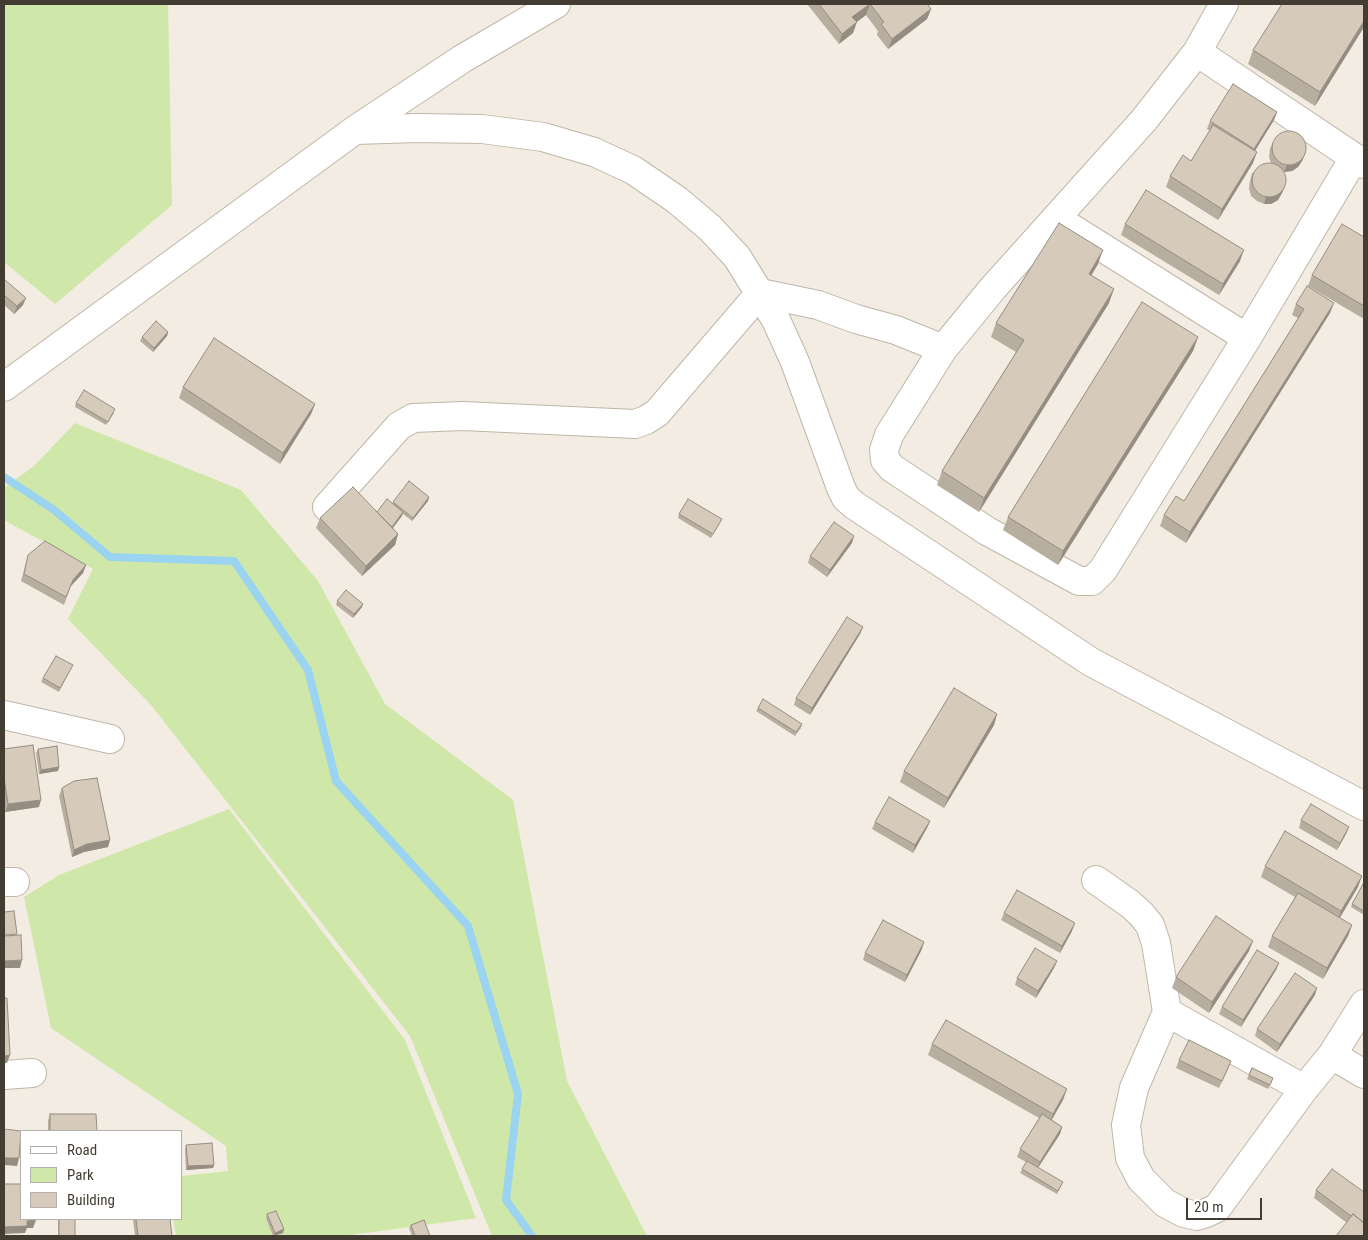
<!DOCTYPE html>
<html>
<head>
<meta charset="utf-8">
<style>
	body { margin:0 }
	#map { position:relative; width:1368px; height:1240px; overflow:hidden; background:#f2ece2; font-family:"Roboto Condensed",sans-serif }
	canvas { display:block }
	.frame { position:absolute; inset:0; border:5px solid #433c33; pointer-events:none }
	.legend { position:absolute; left:20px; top:1130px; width:162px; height:90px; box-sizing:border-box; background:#fff; border:1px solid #b4b1ad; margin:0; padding:6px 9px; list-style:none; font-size:15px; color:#433c33 }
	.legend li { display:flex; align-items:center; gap:10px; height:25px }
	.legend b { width:25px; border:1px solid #b4b1ad }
	.scale { position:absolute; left:1186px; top:1198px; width:76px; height:22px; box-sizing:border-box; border:2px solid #433c33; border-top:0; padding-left:6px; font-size:15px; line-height:18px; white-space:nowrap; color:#433c33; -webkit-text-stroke:4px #fff; paint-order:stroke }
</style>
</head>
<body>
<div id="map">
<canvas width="1368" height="1240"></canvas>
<div class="frame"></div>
<ul class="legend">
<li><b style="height:6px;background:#fff"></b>Road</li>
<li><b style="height:14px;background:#cfe8a9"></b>Park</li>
<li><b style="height:14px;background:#d6caba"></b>Building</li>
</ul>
<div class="scale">20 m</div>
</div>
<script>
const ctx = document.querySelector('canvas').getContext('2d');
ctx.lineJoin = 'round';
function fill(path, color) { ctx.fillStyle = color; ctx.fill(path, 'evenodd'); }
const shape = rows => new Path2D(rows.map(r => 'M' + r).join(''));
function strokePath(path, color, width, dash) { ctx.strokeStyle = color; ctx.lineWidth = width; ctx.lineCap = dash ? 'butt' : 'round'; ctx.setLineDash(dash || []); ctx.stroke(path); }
fill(shape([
	[4,4,168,4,172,205,55,304,4,262],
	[75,423,241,490,318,581,385,704,513,800,567,1081,647,1236,492,1236,410,1036,151,705,68,619,93,569,4,520,4,488,34,466],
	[229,809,405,1040,476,1218,343,1236,176,1236,173,1219,181,1219,181,1176,228,1171,226,1146,51,1028,24,897,59,875]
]), '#cfe8a9');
strokePath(shape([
	[4,477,54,510,110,557,234,561,308,670,336,781,468,926,518,1094,506,1200,532,1236]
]), '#9bd4f1', 8);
const minor = shape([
	[1197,52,1364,164],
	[355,130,417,128,482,129,543,137,594,152,633,170,677,200,710,228,737,257,776,320,795,362,841,488,846,498,854,505,1091,662,1364,806],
	[1057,219,1247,338],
	[943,349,889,435,884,450,885,460,892,468,987,531,1079,581,1092,581,1103,570,1247,338,1354,158],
	[4,387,355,130,462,59,556,4],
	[327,507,399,426,413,418,463,416,635,424,646,420,657,413,760,293,818,305,856,319,896,330,943,349,993,288,1144,120,1197,52,1224,4],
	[4,715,110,739],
	[1096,880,1130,904,1141,914,1150,925,1156,943,1167,1012,1134,1088,1126,1125,1130,1158,1141,1179,1165,1203,1184,1213,1197,1216,1206,1213,1217,1208,1304,1089,1332,1055,1364,1004],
	[4,882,15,882],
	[1167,1012,1304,1089],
	[1332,1055,1364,1074],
	[4,1075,32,1073]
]);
strokePath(minor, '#c0b6a8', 30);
strokePath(minor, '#fff', 28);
fill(shape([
	[807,4,927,4,931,9,927,19,888,49,877,35,878,31,866,15,856,22,853,33,839,44],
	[1364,4,1364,27,1315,106,1248,64,1253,50],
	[1277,112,1274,120,1255,151,1253,163,1218,220,1166,187,1170,176,1191,161,1210,131,1207,129,1210,121],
	[1273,142,1305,154,1302,161,1298,167,1292,171,1283,172,1282,193,1278,200,1271,204,1264,204,1257,201,1251,196,1249,188,1250,181,1252,173,1271,163,1269,157,1270,149],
	[1125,224,1240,261,1219,295,1121,235],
	[1364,237,1364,319,1308,286,1312,275],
	[1098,264,1091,275,1109,303,979,512,937,485,942,471,1016,352,991,337,996,323],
	[4,279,23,305,14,314,4,305],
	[1296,304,1330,313,1186,543,1160,526,1164,515,1184,501,1298,318,1292,315],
	[168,332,167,336,153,352,140,341,142,337],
	[1198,337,1193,351,1058,565,1003,530,1008,517],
	[183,387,315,404,311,414,280,464,179,398],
	[76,403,114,413,106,425,75,407],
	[429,497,428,501,412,521,403,514,393,528,398,534,395,545,362,576,316,528,320,518,377,512,393,503,393,502],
	[679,514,722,519,711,538,678,518],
	[852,543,827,577,808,563,810,556],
	[28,555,86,565,83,573,70,587,64,605,21,581],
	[337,601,362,607,353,618,336,605],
	[863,627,860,634,810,715,794,705,796,698],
	[73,665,59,692,41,682,43,678],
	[758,708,802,724,801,728,795,736,756,711],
	[997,714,994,725,944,808,900,782,904,771],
	[4,749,39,807,5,812,4,803],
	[38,749,59,767,58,771,39,774,36,753],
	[62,788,110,840,108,847,84,852,72,857,59,796],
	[1301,820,1349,827,1346,834,1337,850,1299,828],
	[930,821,927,828,913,853,872,829,875,822],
	[1265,866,1358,887,1340,918,1352,925,1348,936,1323,979,1268,947,1272,936,1295,897,1261,877],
	[1364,885,1364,915,1351,907,1352,904],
	[1004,913,1072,931,1060,953,1001,920],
	[922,949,905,982,863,960,865,953],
	[1249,951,1209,1013,1172,988,1176,977],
	[1057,961,1054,968,1036,998,1015,985,1017,978],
	[1279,963,1276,970,1241,1027,1219,1014,1222,1007],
	[1315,995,1277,1052,1255,1036,1257,1029],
	[932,1044,1063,1100,1052,1120,1062,1127,1060,1134,1038,1168,1061,1186,1057,1194,1020,1173,1026,1162,1017,1157,1020,1149,1039,1118,928,1055],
	[1179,1060,1231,1061,1219,1088,1176,1068],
	[1252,1068,1273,1078,1268,1089,1247,1079],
	[50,1114,97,1131,48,1131,48,1121],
	[186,1145,214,1165,213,1168,186,1170,185,1149],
	[1316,1190,1364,1192,1364,1236,1314,1198],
	[267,1214,284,1229,283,1233,273,1236,266,1218],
	[58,1219,75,1219,75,1236,58,1236],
	[133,1219,170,1219,172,1236,135,1236],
	[411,1225,430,1236,412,1236,409,1228]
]), '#b8aea0');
fill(shape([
	[870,4,866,15,849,28,852,17],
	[931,9,927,19,888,49,892,39],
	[1364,21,1364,27,1315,106,1320,92],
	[857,22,853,33,839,44,842,34],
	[1277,112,1274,120,1251,157,1254,149],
	[1257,152,1253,163,1218,220,1222,209],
	[1305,154,1302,161,1298,167,1292,171,1284,172,1287,165],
	[1285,186,1282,193,1278,200,1271,204,1264,204,1266,197],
	[1103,250,1098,264,1084,288,1089,274],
	[1244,250,1240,261,1219,295,1223,284],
	[1114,289,1109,303,979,512,984,498],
	[26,298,23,305,14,314,17,306],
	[1334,303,1330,313,1186,543,1190,532],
	[168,332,167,336,153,352,154,348],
	[1198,337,1193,351,1058,565,1063,551],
	[315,404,311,414,280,464,283,453],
	[429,497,428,501,412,521,413,518],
	[403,512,402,516,388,534,390,530],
	[398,534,395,545,362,576,366,566],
	[854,536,852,543,827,577,830,570],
	[86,565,83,573,70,587,64,605,73,580],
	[363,604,362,607,353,618,354,614],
	[863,627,860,634,810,715,812,708],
	[997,714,994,725,944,808,948,798],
	[59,767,58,771,39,774,41,770],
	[41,800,39,807,5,812,8,804],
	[930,821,927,828,913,853,915,845],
	[1349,827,1346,834,1337,850,1340,843],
	[110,840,108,847,84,852,72,857,74,850,87,844],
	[1362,876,1358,887,1337,922,1341,911],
	[1075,923,1072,931,1060,953,1062,946],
	[1352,925,1348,936,1323,979,1327,968],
	[1253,941,1249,951,1209,1013,1212,1002],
	[924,942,922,949,905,982,907,975],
	[22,960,20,968,4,968,4,961],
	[1057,961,1054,968,1036,998,1038,991],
	[1279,963,1276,970,1241,1027,1243,1020],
	[1317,988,1315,995,1277,1052,1280,1044],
	[10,1055,7,1063,4,1063,4,1056],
	[1231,1061,1228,1069,1219,1088,1222,1081],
	[1067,1089,1063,1100,1049,1124,1053,1114],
	[1062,1127,1060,1134,1037,1169,1040,1162],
	[4,1158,19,1158,17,1166,4,1165],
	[214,1165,213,1168,186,1170,188,1166],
	[36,1220,33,1228,27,1228,25,1233,4,1234,4,1227,27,1221],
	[284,1229,283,1233,273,1236,275,1233]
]), '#968d82');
const building = shape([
	[819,4,927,4,931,9,892,39,881,24,884,22,870,4,852,17,857,22,842,34,819,4],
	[1282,4,1364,4,1364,21,1320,92,1253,50,1282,4],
	[1233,84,1277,112,1254,149,1210,121,1233,84],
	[1213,125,1257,152,1222,209,1170,176,1183,155,1191,161,1213,125],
	'1272 148a17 17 0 1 1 34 0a17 17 0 1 1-34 0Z',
	'1252 180a17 17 0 1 1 34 0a17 17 0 1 1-34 0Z',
	[1146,190,1244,250,1223,284,1125,224,1146,190],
	[1059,223,1103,250,1089,274,1114,289,984,498,942,471,1024,340,996,323,1059,223],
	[1342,224,1364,237,1364,306,1312,275,1342,224],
	[4,279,26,298,17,306,4,295,4,279],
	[1307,286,1334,303,1190,532,1164,515,1176,496,1184,501,1304,309,1296,304,1307,286],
	[1142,302,1198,337,1063,551,1008,517,1142,302],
	[156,321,168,332,154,348,142,337,156,321],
	[214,338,315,404,283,453,183,387,214,338],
	[84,390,115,409,108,422,76,403,84,390],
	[409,481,429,497,413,518,393,502,409,481],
	[353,487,398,534,366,566,320,518,353,487],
	[387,499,403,512,392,527,377,512,387,499],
	[688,499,722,519,713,534,679,514,688,499],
	[834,522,854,536,830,570,810,556,834,522],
	[45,541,86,565,73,580,66,597,24,574,28,555,45,541],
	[346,590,363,604,354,614,337,601,346,590],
	[847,617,863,627,812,708,796,698,847,617],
	[56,656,73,665,60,688,43,678,56,656],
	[954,688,997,714,948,798,904,771,954,688],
	[763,699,802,724,796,732,758,708,763,699],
	[33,745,41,800,8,804,4,778,4,749,33,745],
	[57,746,59,767,41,770,38,749,57,746],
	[97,778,110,840,87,844,74,850,62,788,74,781,97,778],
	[889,797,930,821,915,845,875,822,889,797],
	[1311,804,1349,827,1340,843,1301,820,1311,804],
	[1285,831,1362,876,1341,911,1265,866,1285,831],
	[1363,884,1364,885,1364,911,1352,904,1363,884],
	[1017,890,1075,923,1062,946,1004,913,1017,890],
	[1298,893,1352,925,1327,968,1272,936,1298,893],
	[14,911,17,934,4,935,4,912,14,911],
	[1216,916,1253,941,1212,1002,1176,977,1216,916],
	[883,920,924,942,907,975,865,953,883,920],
	[21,935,22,960,4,961,4,936,21,935],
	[1035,948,1057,961,1038,991,1017,978,1035,948],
	[1257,950,1279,963,1243,1020,1222,1007,1257,950],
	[1295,973,1317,988,1280,1044,1257,1029,1295,973],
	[4,998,7,998,10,1055,4,1056,4,998],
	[946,1020,1067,1089,1053,1114,932,1044,946,1020],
	[1189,1040,1231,1061,1222,1081,1179,1060,1189,1040],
	[1252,1068,1273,1078,1270,1085,1249,1075,1252,1068],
	[50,1114,96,1114,97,1131,50,1131,50,1114],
	[1042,1114,1062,1127,1040,1162,1020,1149,1042,1114],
	[4,1129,21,1131,19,1158,4,1158,4,1129],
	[212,1143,214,1165,188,1166,186,1145,212,1143],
	[1027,1161,1063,1182,1058,1191,1022,1169,1027,1161],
	[1332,1169,1364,1192,1364,1223,1353,1214,1351,1216,1316,1190,1332,1169],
	[4,1184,21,1184,21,1219,36,1219,36,1220,27,1221,27,1226,4,1227,4,1184],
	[276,1211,284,1229,275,1233,267,1214,276,1211],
	[1353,1214,1364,1223,1364,1236,1336,1236,1353,1214],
	[59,1219,75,1219,75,1236,59,1236,59,1219],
	[136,1219,170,1219,172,1236,138,1236,136,1219],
	[424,1220,430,1236,415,1236,411,1225,424,1220]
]);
fill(building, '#d6caba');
strokePath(building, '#968d82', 1);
</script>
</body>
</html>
